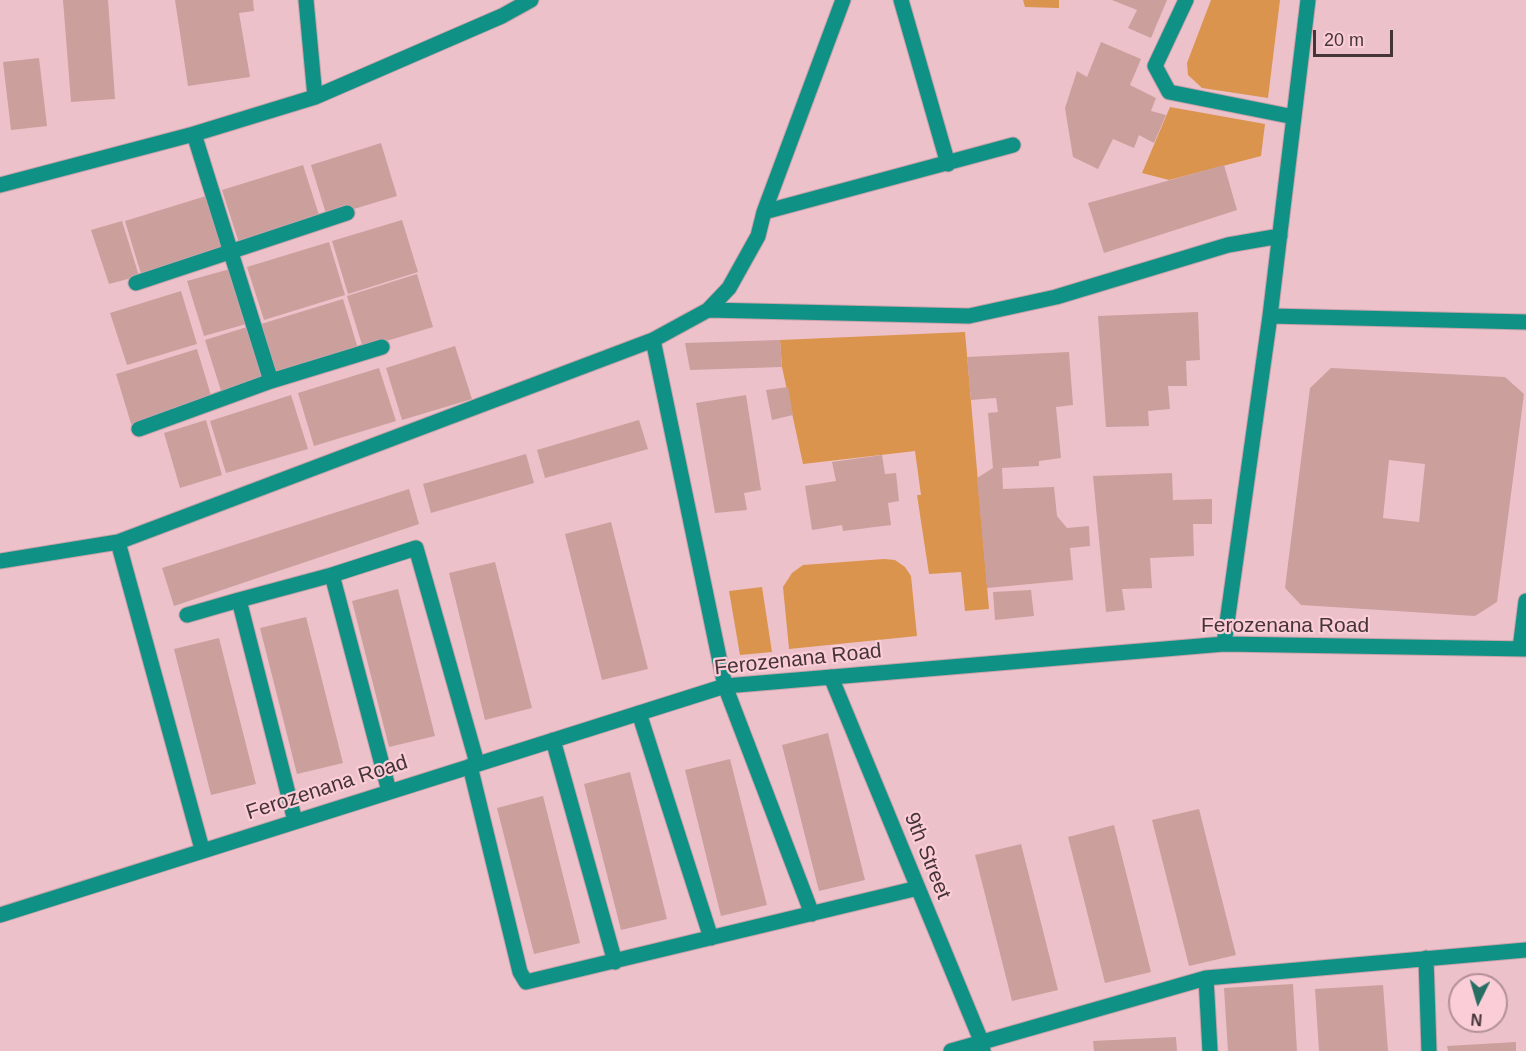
<!DOCTYPE html>
<html>
<head>
<meta charset="utf-8">
<style>
	body { margin:0 }
	#map { position:relative; width:1526px; height:1051px; overflow:hidden; background:#edc1ca; font-family:Helvetica,sans-serif }
	canvas { display:block }
	.north { position:absolute; left:1448px; top:973px; width:60px; height:60px; box-sizing:border-box; background:#fbcdd7; border:2px solid #b29097; border-radius:50%; rotate:185deg; font-size:16px; font-weight:700; line-height:24px; text-align:center; color:#453438 }
	.north::after { content:''; display:block; margin:auto; width:21px; height:27px; background:#276e65; clip-path:polygon(50% 0,100% 100%,50% 72%,0 100%) }
	.scale { position:absolute; left:1313px; top:30px; width:80px; height:27px; box-sizing:border-box; border:3px solid #453438; border-top:0; padding-left:8px; font-size:18px; line-height:21px; white-space:nowrap; color:#453438; -webkit-text-stroke:4px #fbcdd7; paint-order:stroke }
</style>
</head>
<body>
<div id="map">
<canvas width="1526" height="1051"></canvas>
<div class="north">N</div>
<div class="scale">20 m</div>
</div>
<script>
const ctx = document.querySelector('canvas').getContext('2d');
ctx.lineJoin = 'round';
function fill(path, color) { ctx.fillStyle = color; ctx.fill(path, 'evenodd'); }
const shape = rows => new Path2D(rows.map(r => 'M' + r).join(''));
function strokePath(path, color, width, dash) { ctx.strokeStyle = color; ctx.lineWidth = width; ctx.lineCap = dash ? 'butt' : 'round'; ctx.setLineDash(dash || []); ctx.stroke(path); }
function label(font, color, halo, rows, align = 'center') {
  ctx.font = font + ' Helvetica,sans-serif'; ctx.lineWidth = 4.5; ctx.setLineDash([]); ctx.textBaseline = 'middle'; ctx.strokeStyle = halo; ctx.fillStyle = color; for (const [text, x, y, turn = 0] of rows) {
    ctx.save(); ctx.translate(x, y); ctx.rotate((+turn || 0) * Math.PI / 180); ctx.textAlign = isNaN(turn) ? turn : align; if (halo) ctx.strokeText(text, 0, 0); ctx.fillText(text, 0, 0); ctx.restore();
  }
}
fill(shape([
	[1023,0,1059,0,1059,8,1025,7],
	[1211,0,1280,0,1268,98,1202,88,1188,75,1187,63],
	[1170,107,1265,124,1261,156,1169,180,1142,173],
	[965,332,989,609,965,611,961,572,929,574,917,495,921,495,915,451,803,464,782,367,780,340],
	[884,559,895,560,905,567,911,576,917,636,789,649,783,587,792,573,803,565],
	[762,587,772,652,740,655,729,591]
]), '#da944d');
fill(shape([
	[63,0,108,0,115,99,71,102],
	[175,0,253,0,254,11,239,13,250,77,188,86],
	[1112,0,1167,0,1151,38,1128,28,1137,10],
	[1101,42,1141,59,1130,85,1156,98,1151,111,1166,115,1154,143,1139,135,1134,148,1113,139,1098,169,1073,157,1065,108,1077,71,1087,77],
	[39,58,47,126,11,130,3,62],
	[381,143,397,196,327,217,311,165],
	[303,165,320,218,239,243,222,190],
	[1224,165,1237,210,1104,253,1088,203],
	[206,196,222,249,141,274,125,221],
	[402,220,418,272,348,294,332,241],
	[122,221,139,276,109,284,91,230],
	[329,242,345,295,264,320,247,267],
	[230,269,246,324,204,336,187,281],
	[417,274,433,327,363,348,347,296],
	[181,291,197,344,127,365,110,313],
	[343,299,359,352,278,377,261,324],
	[1198,312,1200,360,1186,361,1187,386,1168,386,1170,409,1148,411,1149,426,1106,427,1098,316],
	[247,327,264,382,222,394,205,340],
	[780,340,782,367,690,370,685,343],
	[455,346,472,399,402,420,386,368],
	[197,349,213,402,132,427,116,374],
	[1069,352,1073,405,1056,407,1061,458,1039,461,1039,466,1002,468,1003,489,1054,487,1057,516,1067,528,1089,526,1090,546,1070,548,1073,580,987,588,977,478,993,468,988,413,998,412,996,398,971,400,967,357],
	[379,368,396,421,314,446,298,393],
	[1331,368,1505,377,1524,394,1497,602,1475,616,1301,605,1285,588,1310,388],
	[1389,460,1425,464,1419,522,1383,518],
	[788,387,793,415,772,420,766,390],
	[291,395,308,449,226,473,210,421],
	[746,395,761,490,744,493,747,510,715,513,696,403],
	[206,420,222,475,180,488,164,433],
	[639,420,648,449,545,478,537,450],
	[526,454,534,483,431,513,423,484],
	[882,455,885,474,896,473,899,501,888,503,891,525,843,531,842,525,812,530,805,486,836,481,832,462],
	[1172,473,1173,500,1212,499,1212,524,1193,524,1194,556,1150,558,1152,588,1122,589,1125,610,1106,612,1093,476],
	[409,489,419,524,174,606,162,568],
	[611,522,648,669,602,680,565,534],
	[495,562,532,708,485,720,449,573],
	[398,589,435,736,389,747,352,601],
	[1031,590,1034,616,995,620,993,592],
	[306,617,343,763,297,774,260,628],
	[219,638,256,784,211,795,174,649],
	[828,733,865,880,819,891,782,745],
	[730,759,767,905,721,916,685,770],
	[630,772,667,919,621,930,584,784],
	[543,796,580,943,534,954,497,808],
	[1199,809,1236,955,1189,966,1152,820],
	[1114,825,1151,972,1105,983,1068,837],
	[1021,844,1058,990,1012,1001,975,855],
	[1293,984,1297,1051,1228,1051,1224,988],
	[1383,985,1388,1051,1319,1051,1315,989],
	[1176,1037,1177,1051,1094,1051,1093,1041],
	[1516,1042,1516,1051,1448,1051,1447,1046]
]), '#cb9f9c');
const minor = shape([
	[306,0,315,97],
	[901,0,948,164],
	[1186,0,1155,66,1169,92,1294,117],
	[194,134,271,381],
	[0,185,194,134,315,97,502,16,531,0],
	[764,212,843,0],
	[136,283,347,213],
	[708,310,729,288,758,236,764,212,1013,145],
	[1270,316,1526,322],
	[653,340,725,686,812,914],
	[139,429,271,381,382,347],
	[118,542,202,849],
	[0,561,118,542,653,340,708,310,969,316,1056,297,1228,245,1280,236],
	[332,575,416,548,477,763],
	[187,615,239,600],
	[1224,644,1270,316,1308,0],
	[1520,649,1526,601],
	[831,677,982,1043,983,1051],
	[639,713,711,938],
	[553,740,615,962],
	[470,766,520,972,526,982,918,888],
	[295,821,239,600,332,575,389,791],
	[0,915,725,686,1224,644,1526,649],
	[1426,958,1429,1051],
	[1206,978,1210,1051],
	[951,1051,1206,978,1526,950]
]);
strokePath(minor, '#c8a2aa', 17);
strokePath(minor, '#0f9285', 15);
label('21px', '#453438', '#fbcdd7', [
	["Ferozenana Road",1285,626],
	["Ferozenana Road",798,660,-6],
	["Ferozenana Road",327,788,-18],
	["9th Street",927,856,68]
]);
</script>
</body>
</html>
